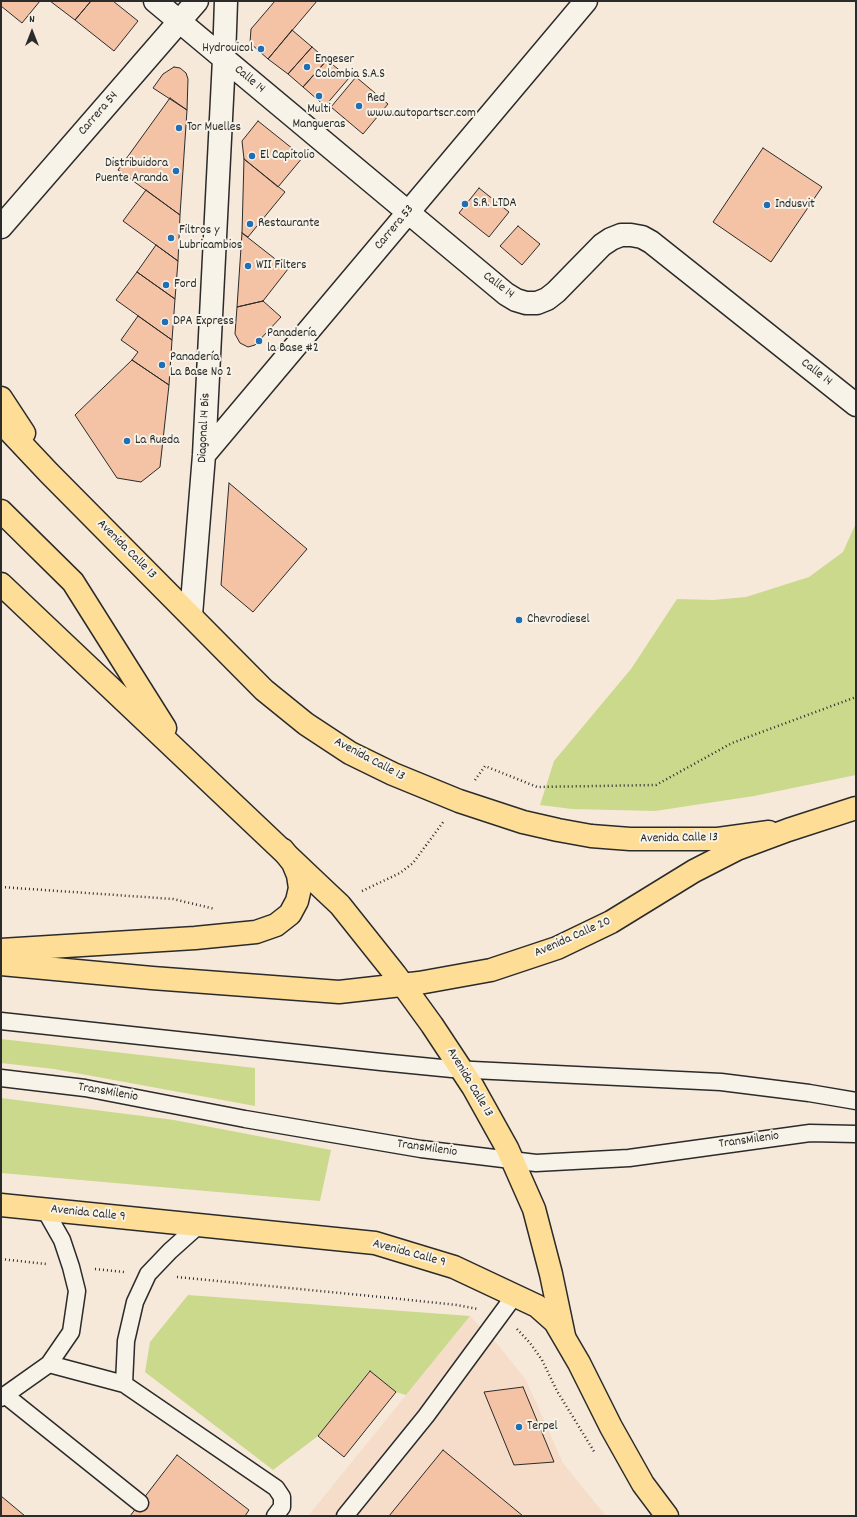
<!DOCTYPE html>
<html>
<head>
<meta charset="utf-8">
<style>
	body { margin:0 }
	#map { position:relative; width:857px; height:1517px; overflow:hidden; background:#f6e9da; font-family:Dekko,sans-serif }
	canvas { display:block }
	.frame { position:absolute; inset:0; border:2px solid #2b2b2b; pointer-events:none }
	.north { position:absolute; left:12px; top:12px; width:40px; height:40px; -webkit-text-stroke:3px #f7f3e8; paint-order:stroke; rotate:0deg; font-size:11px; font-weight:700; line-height:16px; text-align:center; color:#2b2b2b }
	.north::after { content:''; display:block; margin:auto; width:14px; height:18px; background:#2b2b2b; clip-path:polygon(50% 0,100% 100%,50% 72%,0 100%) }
</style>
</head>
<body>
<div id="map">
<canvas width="857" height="1517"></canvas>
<div class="frame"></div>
<div class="north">N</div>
</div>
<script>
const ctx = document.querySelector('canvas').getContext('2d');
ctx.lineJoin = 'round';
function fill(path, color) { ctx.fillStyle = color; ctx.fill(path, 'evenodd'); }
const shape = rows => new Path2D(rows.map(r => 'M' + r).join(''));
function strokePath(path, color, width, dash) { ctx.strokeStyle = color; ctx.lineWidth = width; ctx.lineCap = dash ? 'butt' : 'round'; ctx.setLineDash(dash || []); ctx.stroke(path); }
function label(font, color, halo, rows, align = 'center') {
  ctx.font = font + ' Dekko,sans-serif'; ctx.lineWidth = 4; ctx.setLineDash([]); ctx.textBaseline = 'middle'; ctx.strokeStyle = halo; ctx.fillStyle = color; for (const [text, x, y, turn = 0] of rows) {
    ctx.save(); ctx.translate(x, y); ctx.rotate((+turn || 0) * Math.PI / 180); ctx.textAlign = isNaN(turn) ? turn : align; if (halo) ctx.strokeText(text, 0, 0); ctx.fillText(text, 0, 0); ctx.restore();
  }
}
fill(shape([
	[470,1316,500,1347,526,1380,563,1463,606,1516,308,1516]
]), '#f5ddca');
fill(shape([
	[856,523,856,775,754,796,655,811,572,809,540,805,554,761,631,669,677,599,713,600,746,597,809,577,843,552],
	[1,1039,255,1068,255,1106,54,1069,1,1063],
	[1,1098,174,1120,331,1150,320,1201,1,1173],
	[188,1295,470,1316,406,1395,396,1392,369,1371,318,1436,273,1470,145,1372,150,1342]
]), '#cbd98d');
const building = shape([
	[1,1,40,1,22,23,1,6,1,1],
	[50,1,91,1,75,20,50,1],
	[91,1,113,1,138,21,114,51,75,20,91,1],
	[275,1,317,1,268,59,250,43,251,29,275,1],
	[292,30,312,47,288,74,268,59,292,30],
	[312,47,327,60,303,87,288,74,312,47],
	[327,60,349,78,325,106,303,87,327,60],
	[174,67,180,68,186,73,188,79,187,110,153,88,163,74,174,67],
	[356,77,388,104,363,134,331,107,356,77],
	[170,98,187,110,180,215,118,170,170,98],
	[258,121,303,157,278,187,244,159,242,141,258,121],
	[763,148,822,187,771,262,713,222,763,148],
	[244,159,285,192,248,237,242,233,244,159],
	[479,188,509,212,489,237,459,213,479,188],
	[146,190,180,215,178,261,123,221,146,190],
	[518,226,540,244,522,265,500,246,518,226],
	[242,233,288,269,263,301,237,307,242,233],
	[156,245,178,261,175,299,137,272,156,245],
	[137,272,175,299,172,340,116,300,137,272],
	[263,301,281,317,255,345,248,347,240,343,235,334,237,307,263,301],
	[138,316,172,340,169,385,132,360,138,352,121,340,138,316],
	[132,360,169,385,160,467,141,482,117,478,75,415,132,360],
	[229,483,307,549,253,612,221,585,229,483],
	[370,1371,396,1392,344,1457,318,1436,370,1371],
	[523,1387,550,1452,554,1462,514,1465,484,1392,523,1387],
	[443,1450,523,1516,389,1516,443,1450],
	[177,1455,249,1510,245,1516,130,1516,177,1455],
	[1,1496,25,1516,1,1516,1,1496]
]);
fill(building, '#f4c2a4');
strokePath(building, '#2b2b2b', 1);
const service = shape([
	[1,1021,381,1062,452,1069,721,1082,809,1093,856,1101],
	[1,1078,85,1088,245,1119,421,1149,536,1163,629,1158,810,1133,856,1134],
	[49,1364,124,1384,276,1488,282,1497,282,1507,275,1516],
	[124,1384,126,1341,135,1302,148,1274,170,1251,199,1225],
	[5,1395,140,1503],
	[1,1398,49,1364,71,1332,77,1291,71,1267,62,1240,45,1210],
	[345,1516,426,1416,515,1295]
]);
const minor = shape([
	[155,1,506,294,516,300,526,303,537,303,547,299,556,292,602,245,611,239,621,235,631,235,642,237,651,242,856,405],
	[1,227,197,1],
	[204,455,586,1],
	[191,615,204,455,224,59,226,1]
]);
const primary = shape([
	[1,398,24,433],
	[1,422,49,473,264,690,306,724,350,753,393,774,459,801,523,822,558,830,591,836,630,839,718,839,769,832],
	[1,511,73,582,165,728],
	[1,584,323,889,340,905,395,974,432,1025,473,1087,507,1148,534,1209,551,1274,564,1336]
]);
const trunk = shape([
	[1,950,195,938,256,932,276,925,290,914,297,901,300,888,298,875,293,863,283,850],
	[1,964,152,978,339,992,419,983,491,970,557,948,611,922,694,871,737,849,788,830,856,808],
	[1,1205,375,1243,454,1267,537,1306,555,1322,579,1363,611,1427,643,1484,667,1516]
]);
strokePath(service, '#2b2b2b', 19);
strokePath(minor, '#2b2b2b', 25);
strokePath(primary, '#2b2b2b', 25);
strokePath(trunk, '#2b2b2b', 25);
strokePath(shape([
	[475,780,485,766,537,787,656,785,732,743,856,697],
	[1,887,173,899,215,909],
	[362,891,400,873,413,863,444,821],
	[1,1259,46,1264],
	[95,1269,124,1272],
	[177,1277,391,1298,457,1305,478,1309],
	[517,1329,530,1343,542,1360,557,1391,595,1453]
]), '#2b2b2b', 2.5, [1, 3]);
strokePath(service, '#f7f3e8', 16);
strokePath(minor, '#f7f3e8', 22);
strokePath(primary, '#fede96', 22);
strokePath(trunk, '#fede96', 22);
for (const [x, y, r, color] of [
	[261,49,4,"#1f6fb2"],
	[307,67,4,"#1f6fb2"],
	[319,96,4,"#1f6fb2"],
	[359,106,4,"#1f6fb2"],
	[179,128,4,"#1f6fb2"],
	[252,156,4,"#1f6fb2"],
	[176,171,4,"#1f6fb2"],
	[465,204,4,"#1f6fb2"],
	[767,205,4,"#1f6fb2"],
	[250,224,4,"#1f6fb2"],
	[171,238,4,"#1f6fb2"],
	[248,266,4,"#1f6fb2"],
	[166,285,4,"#1f6fb2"],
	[165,322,4,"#1f6fb2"],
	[259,341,4,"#1f6fb2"],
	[162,365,4,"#1f6fb2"],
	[127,441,4,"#1f6fb2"],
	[519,620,4,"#1f6fb2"],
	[519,1427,4,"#1f6fb2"]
]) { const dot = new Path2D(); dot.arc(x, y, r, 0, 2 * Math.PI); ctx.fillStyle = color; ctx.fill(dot); strokePath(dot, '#f7f3e8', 1.5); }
label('13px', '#2b2b2b', '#f7f3e8', [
	["Hydrouicol",253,49,"right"],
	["Engeser",315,60],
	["Colombia S.A.S",315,75],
	["Red",367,99],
	["www.autopartscr.com",367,114],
	["Multi",319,110,"center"],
	["Mangueras",319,125,"center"],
	["Tor Muelles",187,128],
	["El Capitolio",260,156],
	["Distribuidora",168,164,"right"],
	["Puente Aranda",168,179,"right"],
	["S.R. LTDA",473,204],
	["Indusvit",775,205],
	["Restaurante",258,224],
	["Filtros y",179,231],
	["Lubricambios",179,246],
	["WII Filters",256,266],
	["Ford",174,285],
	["DPA Express",173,322],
	["Panadería",267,334],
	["la Base #2",267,349],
	["Panadería",170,358],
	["La Base No 2",170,373],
	["La Rueda",135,441],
	["Chevrodiesel",527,620],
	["Terpel",527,1427]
], 'left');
label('13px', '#2b2b2b', '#f7f3e8', [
	["Calle 14",249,80,40],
	["Carrera 54",99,114,-49],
	["Carrera 53",395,228,-50],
	["Calle 14",498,286,37],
	["Calle 14",816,373,38],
	["Diagonal 14 Bis",205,428,-87],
	["Avenida Calle 13",126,550,45],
	["Avenida Calle 13",369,760,28],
	["Avenida Calle 13",679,839,-1],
	["Avenida Calle 20",573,938,-24],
	["Avenida Calle 13",469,1083,59],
	["TransMilenio",108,1093,10],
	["TransMilenio",749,1141,-8],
	["TransMilenio",427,1149,8],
	["Avenida Calle 9",88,1214,6],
	["Avenida Calle 9",409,1254,15]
]);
</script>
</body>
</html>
